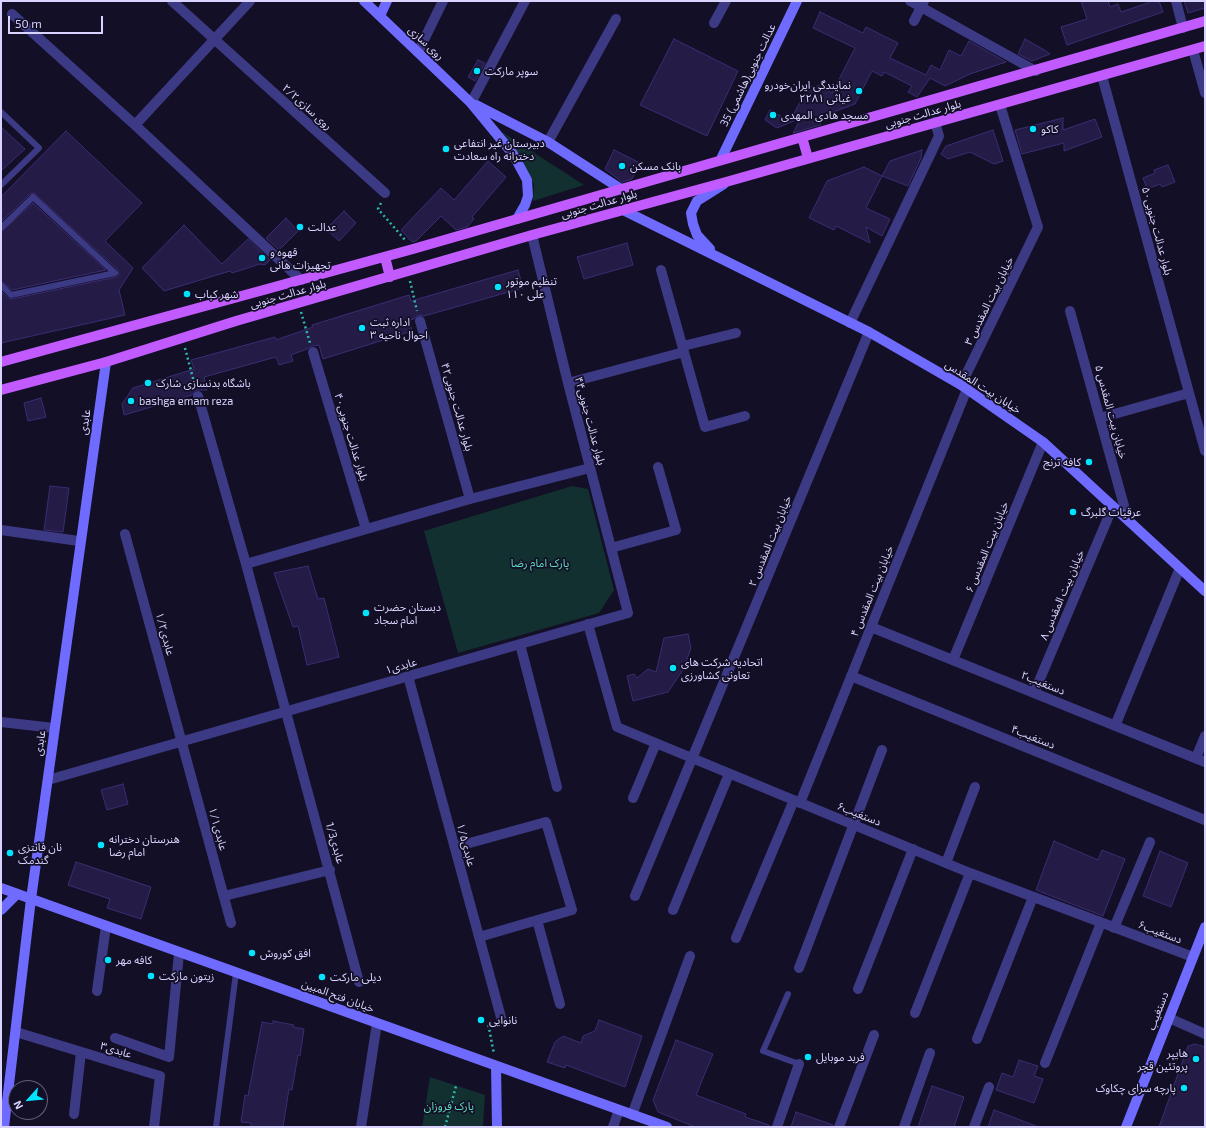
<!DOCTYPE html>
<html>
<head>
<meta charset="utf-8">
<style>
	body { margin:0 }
	#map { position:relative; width:1206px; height:1128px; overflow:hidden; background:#130f26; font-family:"Exo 2",sans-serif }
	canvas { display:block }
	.frame { position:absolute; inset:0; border:2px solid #d9d4ff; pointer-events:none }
	.north { position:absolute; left:8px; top:1080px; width:40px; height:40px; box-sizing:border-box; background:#130f26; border:1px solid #625e7d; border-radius:50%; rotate:243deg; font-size:11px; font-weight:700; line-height:16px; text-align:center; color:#d9d4ff }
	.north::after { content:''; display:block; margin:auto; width:14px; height:18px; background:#00e5ff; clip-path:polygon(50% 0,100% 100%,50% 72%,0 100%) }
	.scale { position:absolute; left:8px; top:16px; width:95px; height:18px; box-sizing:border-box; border:2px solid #d9d4ff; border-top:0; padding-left:5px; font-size:12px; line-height:14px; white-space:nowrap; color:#d9d4ff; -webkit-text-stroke:3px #130f26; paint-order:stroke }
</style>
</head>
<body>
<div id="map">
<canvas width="1206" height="1128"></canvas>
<div class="frame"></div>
<div class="north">N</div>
<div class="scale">50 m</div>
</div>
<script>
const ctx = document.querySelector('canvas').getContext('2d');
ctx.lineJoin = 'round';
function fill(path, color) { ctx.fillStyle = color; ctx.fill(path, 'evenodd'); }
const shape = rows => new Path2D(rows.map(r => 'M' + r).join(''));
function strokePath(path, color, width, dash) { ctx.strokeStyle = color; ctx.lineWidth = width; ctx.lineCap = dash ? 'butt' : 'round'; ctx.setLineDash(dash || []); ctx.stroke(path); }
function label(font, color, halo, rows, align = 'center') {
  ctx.font = font + ' "Exo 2","Noto Sans Arabic",sans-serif'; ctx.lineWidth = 3.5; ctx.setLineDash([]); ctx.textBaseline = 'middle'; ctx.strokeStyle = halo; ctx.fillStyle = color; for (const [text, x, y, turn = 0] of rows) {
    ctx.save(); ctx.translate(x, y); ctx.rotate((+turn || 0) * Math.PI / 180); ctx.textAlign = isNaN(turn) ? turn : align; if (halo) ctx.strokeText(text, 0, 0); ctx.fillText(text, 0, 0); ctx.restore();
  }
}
fill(shape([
	[502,132,584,185,533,201,534,184],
	[572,486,588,489,614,590,599,613,458,653,424,531],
	[430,1077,485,1095,483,1127,422,1127]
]), '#12302f');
const building = shape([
	[1081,1,1108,1,1110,7,1118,4,1121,12,1148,3,1148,1,1159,1,1163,12,1067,45,1061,27,1087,19,1081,1],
	[1184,1,1205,1,1205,8,1188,13,1184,1],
	[820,12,863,33,866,27,898,43,890,58,926,75,931,65,940,70,949,50,961,56,969,41,1006,62,970,74,945,86,930,78,917,97,908,92,912,86,884,72,882,76,872,71,855,104,825,115,820,125,793,133,801,118,777,128,765,120,770,110,790,121,809,85,816,88,818,85,832,93,855,48,813,28,820,12],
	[674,39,738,71,707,136,640,105,674,39],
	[1025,39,1046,51,1050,54,1032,61,1018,54,1025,39],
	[478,60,485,63,475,81,468,77,478,60],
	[1063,118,1063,130,1095,119,1102,137,1064,151,1064,143,1022,154,1015,130,1063,118],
	[1,127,25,149,1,171,1,127],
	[993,130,1003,161,994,164,970,152,948,159,941,154,946,146,993,130],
	[66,131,142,203,105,241,133,268,119,290,125,315,1,343,1,291,8,298,12,299,116,277,119,275,118,270,34,193,30,194,1,222,1,197,66,131],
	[614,150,640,163,632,179,622,182,605,169,614,150],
	[922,150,921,158,908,186,882,176,890,161,922,150],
	[488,161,506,177,472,217,474,219,467,227,456,230,441,216,416,241,412,242,401,230,441,188,454,200,488,161],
	[1168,165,1175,182,1162,187,1160,184,1147,189,1143,178,1155,173,1154,170,1168,165],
	[864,167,882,176,866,208,890,219,882,236,866,227,870,243,836,226,834,230,809,218,827,181,864,167],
	[33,203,106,270,12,290,1,281,1,232,33,203],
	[344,211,356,223,339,241,326,229,344,211],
	[286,218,298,231,279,250,266,238,286,218],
	[184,225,222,264,248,239,270,260,265,265,260,264,232,273,230,271,164,291,142,268,184,225],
	[627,243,633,265,584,279,577,257,627,243],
	[518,270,523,288,424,316,418,315,414,319,409,320,412,331,323,359,319,345,312,346,307,349,291,355,293,361,279,365,276,357,204,377,207,390,196,390,192,395,124,415,122,404,133,388,194,369,191,360,275,337,276,340,313,327,312,325,409,295,411,301,518,270],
	[41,398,46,417,28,421,24,403,41,398],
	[50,486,69,488,63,532,44,530,50,486],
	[308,566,318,599,324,598,339,657,307,665,298,626,293,627,274,573,308,566],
	[688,634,691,648,683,670,668,692,633,701,627,676,634,674,637,678,648,669,656,672,664,638,688,634],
	[123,784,128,804,107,810,101,790,123,784],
	[1054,841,1098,860,1102,850,1125,859,1103,916,1036,890,1054,841],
	[1160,851,1188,863,1171,907,1143,896,1160,851],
	[76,862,151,887,141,919,107,908,110,899,68,885,76,862],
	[599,1020,642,1036,625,1087,566,1065,565,1068,547,1062,555,1042,563,1036,581,1043,583,1036,595,1031,599,1020],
	[273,1021,294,1025,293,1027,304,1029,300,1056,298,1055,292,1090,289,1089,283,1127,251,1127,251,1123,241,1122,245,1095,248,1096,262,1022,273,1024,273,1021],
	[676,1040,713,1054,696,1095,746,1114,745,1117,769,1125,769,1127,695,1127,658,1112,653,1100,676,1040],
	[1195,1044,1205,1047,1205,1127,1159,1127,1188,1046,1195,1044],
	[1019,1060,1038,1066,1034,1076,1043,1079,1034,1103,996,1090,1002,1073,1013,1077,1019,1060],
	[932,1086,964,1097,954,1127,918,1127,932,1086],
	[994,1110,1036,1126,1036,1127,988,1127,994,1110],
	[796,1112,833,1125,833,1127,791,1127,796,1112]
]);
fill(building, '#241b47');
strokePath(building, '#3b2d73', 1);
strokePath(shape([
	[381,203,378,209,406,241],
	[410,281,417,311],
	[301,312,310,343],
	[185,348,195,386],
	[491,1023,488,1023,494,1054],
	[445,1127,456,1086]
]), '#2fb8b0', 2.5, [2, 3]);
strokePath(shape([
	[1,112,39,148,1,185],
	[1,228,33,197,115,273,11,295,1,285],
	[788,994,763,1051,799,1064],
	[216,1127,236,973]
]), '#3d3a85', 6);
strokePath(shape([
	[172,1,385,193],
	[910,1,1036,71],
	[1176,1,1183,28],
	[12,14,135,125,301,280],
	[914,21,924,1],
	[714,23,726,1],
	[1193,50,1205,93],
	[418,52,443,1],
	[1102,76,1205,451],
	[471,103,525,1],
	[135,125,250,1],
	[548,142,616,19],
	[661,270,705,427,745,416],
	[1070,311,1128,520],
	[420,321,470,499],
	[850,323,939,136,935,122],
	[683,346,736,333],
	[313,352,366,529],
	[568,383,684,352],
	[961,385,1038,227,1000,105],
	[198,396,246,564,359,982],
	[1100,418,1189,393],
	[1,530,79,541],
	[125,534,231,923],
	[611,548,676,530,658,467],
	[246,564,470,499,590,468],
	[588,624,617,727,970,873,1193,957],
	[871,627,1205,762],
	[520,644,557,787],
	[953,660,1043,442],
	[408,676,502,1021],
	[851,676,1205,820],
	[1034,693,1113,506],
	[1,722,54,728],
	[1115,726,1180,568],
	[1196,758,1205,736],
	[48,780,628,613,568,383,532,235],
	[633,798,656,743],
	[800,803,967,389],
	[455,847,546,822,572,910,479,937],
	[946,863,975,787],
	[224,896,330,870],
	[635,896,869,332],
	[673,910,729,774],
	[537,920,560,1004],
	[1114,928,1150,842],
	[736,938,794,800],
	[799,968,882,750],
	[858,989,913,849],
	[97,991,106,926],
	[915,1013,970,873],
	[1169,1018,1205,1034],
	[16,1032,160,1076,154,1127],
	[115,1038,169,1057,179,953],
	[977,1039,1033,897],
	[1045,1063,1101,923],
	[74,1114,81,1052],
	[632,1115,690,956],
	[361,1127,377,1023],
	[613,1127,619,1110],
	[777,1127,799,1064],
	[839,1127,874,1035],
	[904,1127,930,1053],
	[974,1127,989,1087]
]), '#3d3a85', 10);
strokePath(shape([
	[364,1,471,103,513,154,527,180,528,196,525,205,517,219],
	[380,16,387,1],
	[476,105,548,142,621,189],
	[721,159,797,1],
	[623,210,869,332,961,385,1043,442,1205,591],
	[710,249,697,235,693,224,691,213,697,201,724,184],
	[1,888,667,1127],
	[1,910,17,894],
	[496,1066,497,1127],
	[4,1127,31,899,106,362],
	[1126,1127,1205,927]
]), '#6f6bff', 10);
strokePath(shape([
	[802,137,808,158],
	[385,257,390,277],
	[1,362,413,249,1205,21],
	[1,390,106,362,236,321,532,235,726,182,1205,46]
]), '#c25bff', 10);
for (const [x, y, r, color] of [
	[477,71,4,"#00e5ff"],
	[859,91,4,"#00e5ff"],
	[773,115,4,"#00e5ff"],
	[1033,129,4,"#00e5ff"],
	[446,149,4,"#00e5ff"],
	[622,166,4,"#00e5ff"],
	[300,227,4,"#00e5ff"],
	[262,258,4,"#00e5ff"],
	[498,287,4,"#00e5ff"],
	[187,294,4,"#00e5ff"],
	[362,328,4,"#00e5ff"],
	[148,383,4,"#00e5ff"],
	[131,401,4,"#00e5ff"],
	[1089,462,4,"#00e5ff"],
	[1073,512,4,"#00e5ff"],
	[366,613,4,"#00e5ff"],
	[673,668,4,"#00e5ff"],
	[101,845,4,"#00e5ff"],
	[10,853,4,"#00e5ff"],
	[252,953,4,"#00e5ff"],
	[108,960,4,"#00e5ff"],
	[151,976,4,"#00e5ff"],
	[322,977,4,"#00e5ff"],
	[481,1020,4,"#00e5ff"],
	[808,1057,4,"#00e5ff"],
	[1196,1059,4,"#00e5ff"],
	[1184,1088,4,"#00e5ff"]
]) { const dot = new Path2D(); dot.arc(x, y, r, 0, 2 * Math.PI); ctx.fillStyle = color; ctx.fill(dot); strokePath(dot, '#130f26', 1.5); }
label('11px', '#d9d4ff', '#130f26', [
	["روی سازی",426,43,43],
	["35 عدالت جنوبی(هاشمی)",748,75,-64],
	["روی سازی۲/۲",307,107,42],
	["بلوار عدالت جنوبی",923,114,-16],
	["بلوار عدالت جنوبی",599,204,-16],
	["بلوار عدالت جنوبی۵۰",1157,231,75],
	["بلوار عدالت جنوبی",288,294,-16],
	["خیابان بیت المقدس ۳",989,301,-64],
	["خیابان بیت المقدس",983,387,33],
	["بلوار عدالت جنوبی۴۲",457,407,74],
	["خیابان بیت المقدس ۵",1111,412,75],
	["بلوار عدالت جنوبی۴۴",590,421,75],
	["عابدی",85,422,-82],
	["بلوار عدالت جنوبی۴۰",351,437,73],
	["خیابان بیت المقدس ۲",770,541,-68],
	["خیابان بیت المقدس ۶",987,547,-68],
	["خیابان بیت المقدس ۴",872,591,-68],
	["خیابان بیت المقدس ۸",1062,595,-67],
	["عابدی۱/۲",165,634,75],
	["۱عابدی",401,666,-16],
	["۲دستغیب",1043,683,22],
	["دستغیب۴",1033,737,22],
	["عابدی",40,743,-82],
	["دستغیب۶",859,814,22],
	["عابدی۱/۱",218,829,75],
	["عابدی1/3",335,843,74],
	["عابدی۱/۵",466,845,75],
	["دستغیب۶",1160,932,21],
	["خیابان فتح المبین",338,996,20],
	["دستغیب",1158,1011,-69],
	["عابدی۳",116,1050,17]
]);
label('11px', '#d9d4ff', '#130f26', [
	["سوپر مارکت",485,71],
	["نمایندگی ایران‌خودرو",851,85,"right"],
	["غیاثی ۲۲۸۱",851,98,"right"],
	["مسجد هادی المهدی",781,115],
	["کاکو",1041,129],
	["دبیرستان غیر انتفاعی",454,143],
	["دخترانه راه سعادت",454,156],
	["بانک مسکن",630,166],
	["عدالت",308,227],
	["قهوه و",270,252],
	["تجهیزات هانی",270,265],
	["تنظیم موتور",506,281],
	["علی ۱۱۰",506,294],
	["شهر کباب",195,294],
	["اداره ثبت",370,322],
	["احوال ناحیه ۳",370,335],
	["باشگاه بدنسازی شارک",156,383],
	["bashga emam reza",139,401],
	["کافه ترنج",1081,462,"right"],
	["عرقیات گلبرگ",1081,512],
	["دبستان حضرت",374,607],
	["امام سجاد",374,620],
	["اتحادیه شرکت های",681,662],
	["تعاونی کشاورزی",681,675],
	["هنرستان دخترانه",109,839],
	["امام رضا",109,852],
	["نان فانتزی",18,847],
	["گندمک",18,860],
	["افق کوروش",260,953],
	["کافه مهر",116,960],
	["زیتون مارکت",159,976],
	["دیلی مارکت",330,977],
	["نانوایی",489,1020],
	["هایپر",1188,1053,"right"],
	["پروتئین قجر",1188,1066,"right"],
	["فربد موبایل",816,1057],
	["پارچه سرای چکاوک",1176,1088,"right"]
], 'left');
label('11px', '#5fe0c0', '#130f26', [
	["پارک امام رضا",540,563],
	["پارک فروزان",449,1106]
]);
</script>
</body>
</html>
